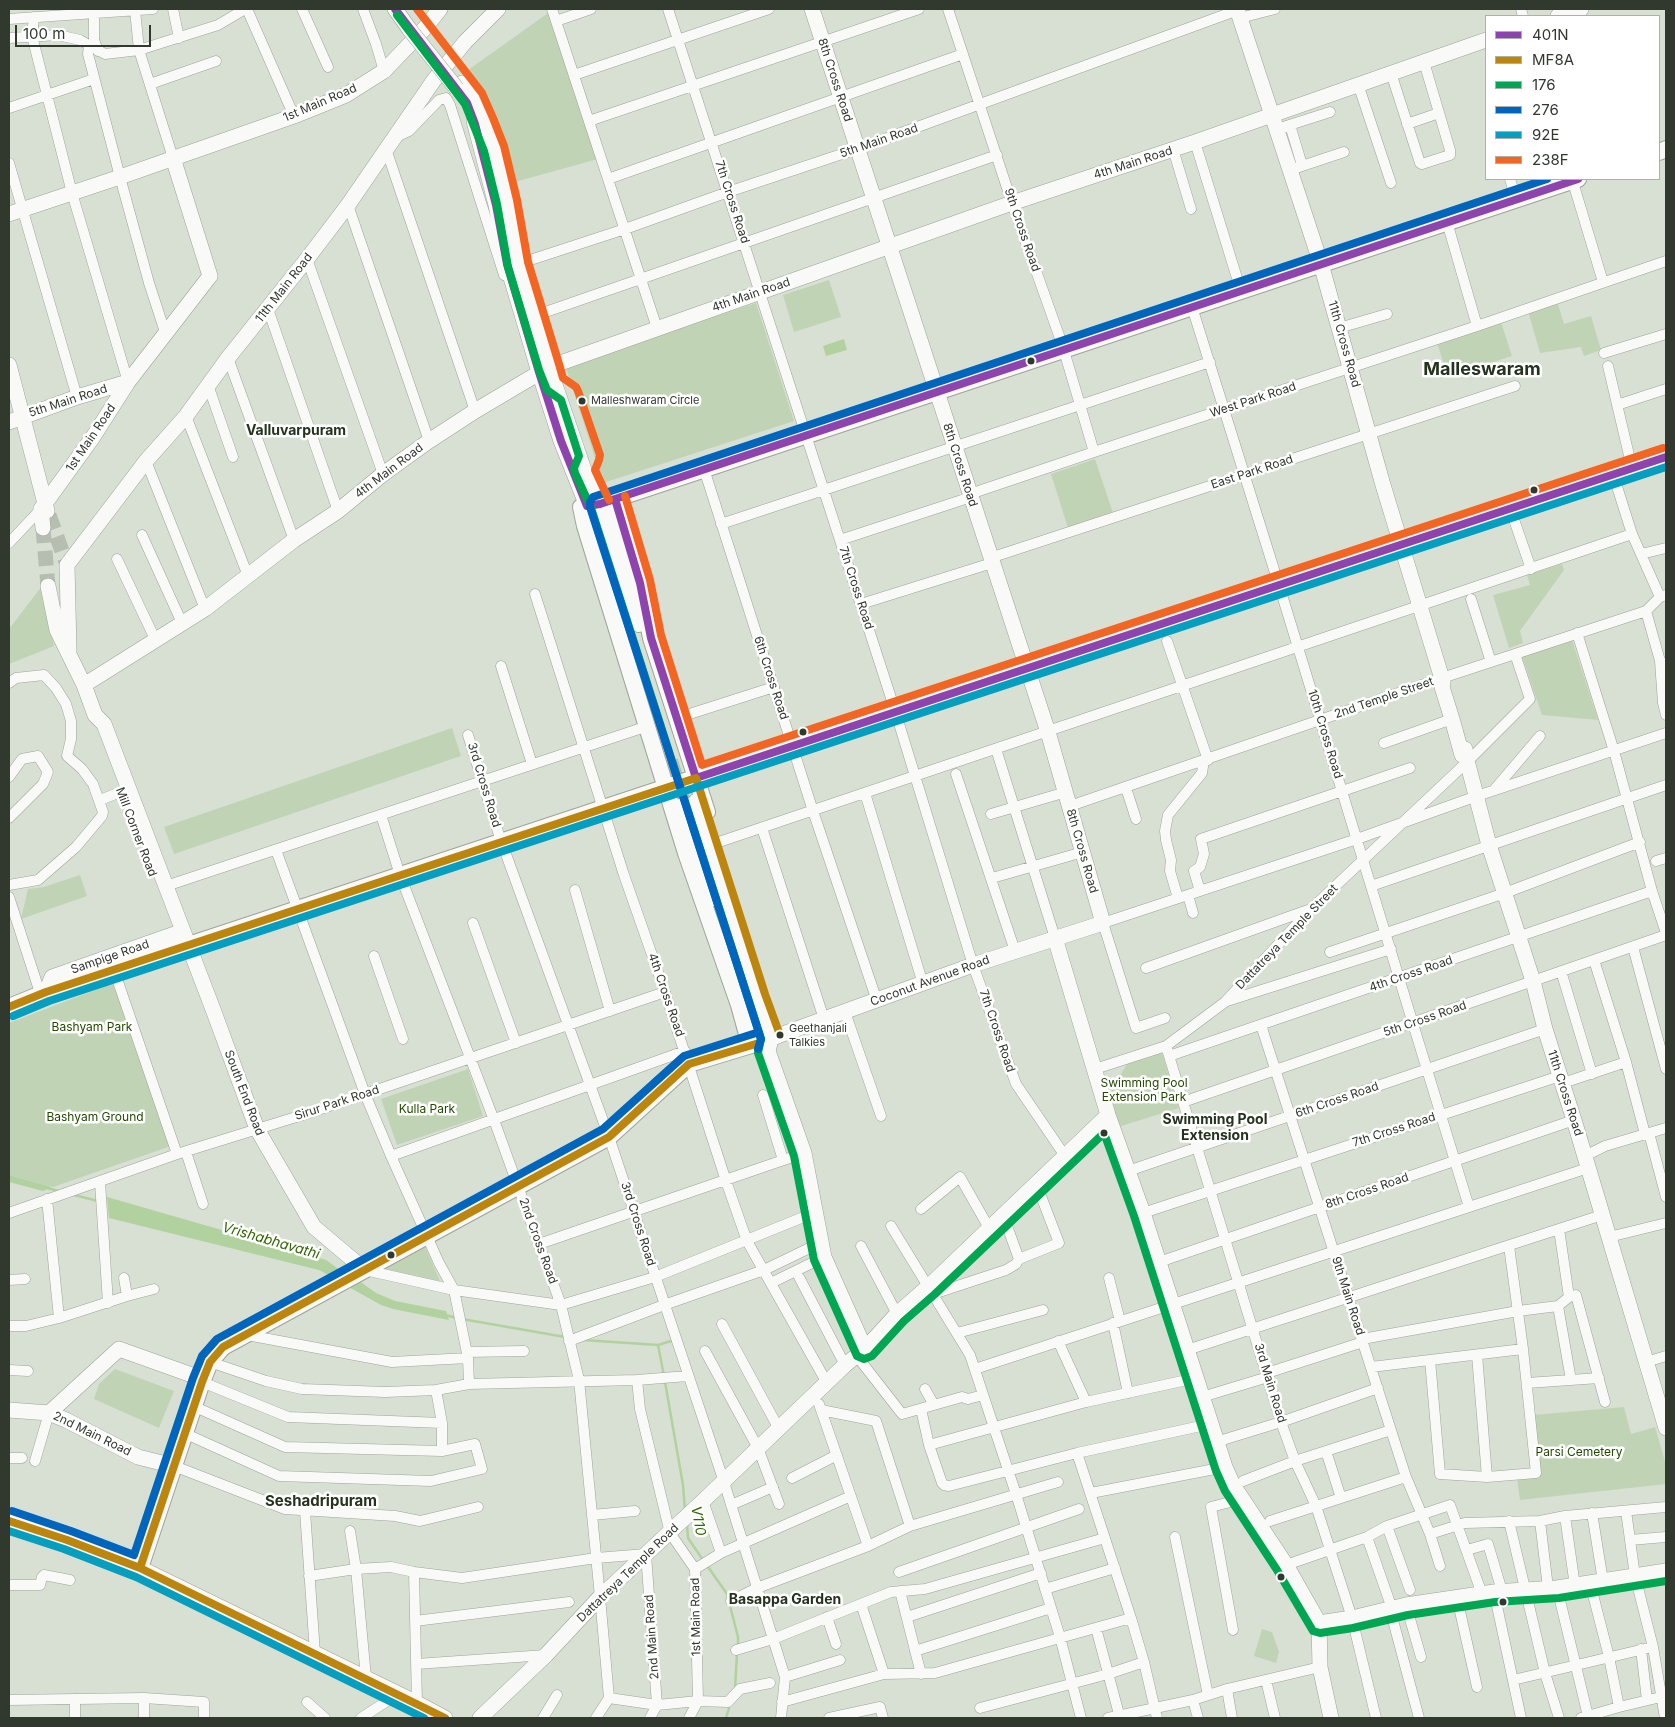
<!DOCTYPE html>
<html>
<head>
<meta charset="utf-8">
<style>
	body { margin:0 }
	#map { position:relative; width:1675px; height:1727px; overflow:hidden; background:#d7e0d2; font-family:Inter,sans-serif }
	canvas { display:block }
	.frame { position:absolute; inset:0; border:10px solid #31382e; pointer-events:none }
	.legend { position:absolute; left:1485px; top:15px; width:175px; height:165px; box-sizing:border-box; background:#fff; border:1px solid #adafab; margin:0; padding:6px 9px; list-style:none; font-size:15px; color:#31382e }
	.legend li { display:flex; align-items:center; gap:10px; height:25px }
	.legend b { width:25px; border:1px solid #adafab }
	.scale { position:absolute; left:15px; top:25px; width:136px; height:22px; box-sizing:border-box; border:2px solid #31382e; border-top:0; padding-left:6px; font-size:15px; line-height:18px; white-space:nowrap; color:#31382e; -webkit-text-stroke:4px #fff; paint-order:stroke }
</style>
</head>
<body>
<div id="map">
<canvas width="1675" height="1727"></canvas>
<div class="frame"></div>
<ul class="legend">
<li><b style="height:6px;background:#8e44ad"></b>401N</li>
<li><b style="height:6px;background:#bc850e"></b>MF8A</li>
<li><b style="height:6px;background:#00a651"></b>176</li>
<li><b style="height:6px;background:#0065bd"></b>276</li>
<li><b style="height:6px;background:#059ebe"></b>92E</li>
<li><b style="height:6px;background:#f26522"></b>238F</li>
</ul>
<div class="scale">100 m</div>
</div>
<script>
const ctx = document.querySelector('canvas').getContext('2d');
ctx.lineJoin = 'round';
function fill(path, color) { ctx.fillStyle = color; ctx.fill(path, 'evenodd'); }
const shape = rows => new Path2D(rows.map(r => 'M' + r).join(''));
function strokePath(path, color, width, dash) { ctx.strokeStyle = color; ctx.lineWidth = width; ctx.lineCap = dash ? 'butt' : 'round'; ctx.setLineDash(dash || []); ctx.stroke(path); }
function label(font, color, halo, rows, align = 'center') {
  ctx.font = font + ' Inter,sans-serif'; ctx.lineWidth = 5; ctx.setLineDash([]); ctx.textBaseline = 'middle'; ctx.strokeStyle = halo; ctx.fillStyle = color; for (const [text, x, y, turn = 0] of rows) {
    ctx.save(); ctx.translate(x, y); ctx.rotate((+turn || 0) * Math.PI / 180); ctx.textAlign = isNaN(turn) ? turn : align; if (halo) ctx.strokeText(text, 0, 0); ctx.fillText(text, 0, 0); ctx.restore();
  }
}
fill(shape([
	[551,11,598,159,511,183,503,144,495,116,483,90,468,70],
	[829,280,841,317,794,332,783,295],
	[1557,301,1564,324,1591,316,1601,350,1584,356,1581,347,1540,353,1528,311],
	[756,303,794,421,603,483,565,365],
	[1501,322,1512,356,1448,377,1437,343],
	[1095,459,1113,513,1068,528,1051,474],
	[1562,564,1564,570,1520,631,1523,643,1509,648,1493,595,1530,585,1527,575],
	[42,586,54,646,9,664,9,629],
	[1572,640,1598,720,1542,715,1522,656],
	[452,728,461,756,174,854,164,827],
	[80,875,87,896,21,919,28,889,44,887],
	[113,983,171,1146,53,1187,9,1175,9,1023],
	[1162,1053,1179,1108,1118,1127,1108,1096,1127,1064],
	[468,1069,483,1116,397,1145,381,1099],
	[424,1244,440,1281,377,1271],
	[115,1369,174,1391,159,1428,94,1399,99,1384],
	[1624,1407,1631,1434,1655,1427,1666,1465,1666,1484,1520,1500,1517,1478,1538,1475,1533,1415],
	[1262,1629,1272,1632,1279,1652,1276,1663,1254,1656]
]), '#c0d4b5');
fill(shape([
	[844,339,847,350,826,356,823,346],
	[9,1175,52,1187,43,1191,9,1182],
	[107,1197,326,1260,344,1273,334,1278,319,1270,109,1218],
	[358,1280,376,1293,395,1301,446,1311,449,1320,393,1309,381,1305,347,1286]
]), '#b1d29f');
strokePath(shape([
	[47,1188,59,1191],
	[74,1195,98,1201],
	[445,1315,457,1318],
	[462,1319,565,1337],
	[583,1340,658,1345,671,1341],
	[658,1345,664,1376],
	[665,1382,683,1485,685,1510],
	[687,1525,688,1538,703,1560],
	[706,1564,727,1594,738,1637,738,1646],
	[735,1688,737,1654],
	[726,1718,730,1705]
]), '#b1d29f', 2.5);
strokePath(shape([
	[49,515,67,565],
	[43,528,48,586]
]), '#b6beb1', 15, [15, 8]);
strokePath(shape([
	[670,761,684,805]
]), '#b6beb1', 16, [16, 8]);
const street = shape([
	[173,9,179,38],
	[247,9,294,116],
	[302,9,328,67],
	[363,9,376,44,384,71],
	[552,9,657,328],
	[668,9,893,704,973,965,1016,1084,1065,1156],
	[948,9,1012,203,1062,344,1094,452],
	[1521,9,1523,16],
	[135,10,139,50,173,158],
	[94,13,94,40,98,51],
	[34,17,32,36,72,193,128,382],
	[1240,18,1275,9],
	[9,19,153,9],
	[556,21,591,9],
	[9,38,58,35,80,40,105,54,139,50,218,25,245,9],
	[89,46,88,54,120,177,149,283,166,335],
	[1391,73,1420,163,1422,164,1450,155,1450,150,1424,62],
	[574,75,769,9],
	[150,84,216,61],
	[1358,84,1391,183],
	[9,108,94,79],
	[589,121,919,9],
	[1407,124,1439,113],
	[1290,125,1302,165],
	[1277,129,1330,112],
	[396,137,409,131,439,100,446,98,450,105,504,275],
	[1195,142,1241,291],
	[386,149,475,411],
	[1173,149,1191,209],
	[9,163,77,397],
	[1290,170,1344,152],
	[608,179,963,54],
	[1510,179,1516,199],
	[1572,179,1603,282],
	[348,205,429,441],
	[1447,222,1477,326],
	[307,259,383,474],
	[518,264,625,229,728,192,857,149,1238,10],
	[1192,307,1282,595,1469,1207],
	[268,309,338,511],
	[534,316,997,155],
	[1339,328,1387,314],
	[1604,353,1666,334],
	[228,358,294,540],
	[1608,366,1632,468],
	[208,385,233,457],
	[1617,405,1666,389],
	[186,416,248,576],
	[146,461,205,609],
	[704,469,813,811,877,1001],
	[1613,474,1632,534,1660,597],
	[1510,508,1531,569],
	[721,524,1210,362],
	[142,535,182,623],
	[840,540,965,499,970,494,1094,452,1477,326,1666,261],
	[9,543,41,509],
	[1641,554,1666,548],
	[990,558,1515,386],
	[117,559,155,639],
	[535,594,624,875,665,992,726,1181,747,1241,827,1383],
	[1471,599,1491,662],
	[861,604,992,563],
	[1646,611,1660,661,1666,665],
	[1577,633,1614,751,1652,891,1666,933],
	[1167,641,1208,760],
	[1660,661,1663,703,1666,715],
	[501,666,532,764],
	[9,683,16,678,44,675,56,688,66,704,71,721,71,739,67,756,82,769,93,784,103,812,102,816,76,847,38,880,9,885],
	[677,718,774,687],
	[468,735,499,835,609,1137,724,1482,785,1677,781,1718],
	[1384,743,1452,719],
	[996,749,1055,938],
	[956,774,1015,951],
	[9,777,22,759,38,756,48,772,43,784,9,818],
	[1126,788,1136,819],
	[1494,790,1540,736],
	[865,793,923,984],
	[100,800,128,789],
	[1070,806,1442,678,1646,611,1660,597,1666,595],
	[991,814,1066,792],
	[381,815,400,875,494,1120,561,1305,579,1380,600,1597,609,1698,596,1718],
	[762,828,824,1019],
	[716,843,1632,534],
	[276,850,365,1094,391,1156,439,1263,454,1290,468,1358,469,1384,637,1380,688,1376],
	[1656,861,1666,858],
	[992,878,1083,852],
	[166,886,648,726],
	[1371,886,1666,785],
	[575,890,610,1011],
	[1200,891,1194,871,1200,867,1204,854,1201,839,1410,768],
	[1188,895,1193,913],
	[9,897,41,996],
	[1178,898,1170,871,1171,860,1166,840,1165,831,1168,815,1202,773,1204,760],
	[473,923,516,1043],
	[1633,947,1666,1069],
	[1330,952,1505,893,1640,842],
	[374,956,403,1039],
	[1594,960,1626,1062,1645,1134],
	[1146,968,1308,910],
	[114,970,177,1154],
	[1561,971,1592,1074],
	[1227,1001,1391,949],
	[845,1012,881,1116],
	[1165,1018,1136,1028,1103,923,1357,839,1477,796,1666,733],
	[1261,1025,1406,1477,1430,1534,1440,1566],
	[1166,1046,1281,1422,1295,1461,1316,1506,1352,1618,1376,1718],
	[1169,1056,1652,891],
	[1095,1069,1166,1046,1225,1002,1311,909,1467,762,1530,699,1515,654],
	[1563,1083,1626,1062],
	[763,1095,783,1160],
	[1183,1102,1666,935],
	[1649,1133,1666,1197],
	[186,1152,203,1204],
	[391,1156,685,1051],
	[1585,1156,1605,1146,1666,1128],
	[1128,1171,1545,1029],
	[100,1182,108,1303],
	[47,1199,59,1318],
	[921,1209,960,1177,989,1228],
	[9,1213,177,1154,309,1113,665,992],
	[1143,1213,1560,1076],
	[1003,1215,1019,1259],
	[891,1226,970,1355,1016,1494,1060,1637,1081,1718],
	[1559,1229,1569,1297,1558,1306,1571,1380],
	[1609,1237,1666,1223],
	[539,1244,804,1153],
	[861,1246,897,1314],
	[1159,1262,1574,1120],
	[365,1270,454,1290,561,1305,655,1277,816,1212],
	[799,1277,845,1365],
	[124,1278,127,1296],
	[1109,1278,1120,1321],
	[9,1280,25,1279],
	[771,1283,824,1257],
	[933,1294,1006,1270,1016,1264,1019,1259,1059,1243,1036,1183],
	[1569,1297,1576,1295,1605,1402],
	[1113,1323,1128,1393],
	[722,1324,779,1429],
	[9,1326,26,1326,59,1318,127,1296,154,1289],
	[957,1333,1043,1310],
	[247,1335,392,1362,468,1358],
	[1362,1339,1518,1311,1558,1306],
	[569,1341,664,1305,764,1270,822,1242],
	[1058,1341,1086,1402],
	[1187,1350,1602,1215],
	[705,1351,758,1448,779,1504],
	[467,1352,524,1351],
	[856,1355,902,1414,962,1397,968,1399,983,1395],
	[1477,1355,1487,1477],
	[1430,1360,1440,1474,1487,1477,1536,1473,1523,1349,1509,1246],
	[210,1362,266,1381,302,1389,385,1392,436,1390,469,1384],
	[1646,1362,1666,1356],
	[1371,1367,1523,1349],
	[975,1369,1588,1168],
	[9,1370,28,1371],
	[1267,1373,1363,1342],
	[637,1380,640,1409,670,1533,695,1569],
	[202,1382,288,1417,442,1423],
	[1527,1383,1599,1378],
	[925,1389,934,1405],
	[436,1390,442,1423,442,1451],
	[1202,1397,1268,1377],
	[819,1404,868,1546],
	[921,1409,929,1445,942,1483,944,1485,949,1486,1077,1453,1210,1424],
	[821,1410,876,1421,910,1526],
	[184,1433,279,1476,431,1481,482,1469,475,1444,442,1451,285,1447,193,1406],
	[1216,1442,1281,1422,1378,1388],
	[929,1445,1086,1402,1196,1378],
	[1326,1451,1341,1498],
	[1077,1453,1131,1618,1144,1662,1157,1718],
	[9,1458,22,1458],
	[35,1461,49,1413],
	[174,1466,285,1509,395,1516,420,1521,478,1507],
	[792,1478,837,1455],
	[1243,1481,1295,1461,1391,1430],
	[1091,1493,1225,1467],
	[731,1505,773,1487],
	[305,1511,315,1653],
	[1626,1511,1635,1576,1653,1647,1665,1718],
	[1592,1513,1603,1581],
	[592,1515,635,1511],
	[1565,1516,1575,1586],
	[1270,1521,1406,1477],
	[1509,1521,1545,1673,1559,1718],
	[1540,1521,1548,1588],
	[1387,1526,1410,1590],
	[350,1531,356,1569,366,1678],
	[1430,1534,1465,1523,1540,1521,1565,1516,1666,1507],
	[1175,1537,1208,1695],
	[1367,1537,1389,1600],
	[1630,1540,1666,1537],
	[1467,1550,1488,1544,1502,1591],
	[721,1553,851,1496],
	[1286,1565,1367,1537,1387,1526,1450,1505,1482,1594],
	[414,1572,417,1703],
	[899,1572,1079,1509],
	[309,1576,356,1569,391,1567,414,1572,462,1578,596,1558,646,1554,657,1705,650,1718],
	[1590,1583,1609,1657,1619,1707],
	[9,1585,40,1585,42,1577,44,1575,70,1580],
	[1557,1588,1588,1716],
	[1045,1589,1115,1568],
	[900,1591,921,1674],
	[1494,1592,1521,1718],
	[1457,1598,1477,1687],
	[731,1601,757,1588,868,1546,910,1526,1058,1482],
	[861,1604,884,1674],
	[1406,1605,1421,1657],
	[1390,1609,1419,1718],
	[827,1617,836,1644],
	[907,1617,1041,1573],
	[415,1621,569,1602],
	[1096,1628,1120,1718],
	[1233,1630,1211,1507,1242,1499],
	[1641,1649,1647,1700],
	[736,1650,773,1639,891,1592,925,1589,1105,1538],
	[915,1651,1051,1608],
	[416,1664,546,1655],
	[785,1677,840,1660],
	[1266,1680,1275,1718],
	[1513,1680,1653,1647],
	[1227,1689,1232,1718],
	[609,1698,657,1705,698,1701,728,1702,740,1689,770,1683],
	[9,1700,144,1698,204,1702,204,1718],
	[1193,1700,1198,1718],
	[307,1702,325,1718],
	[782,1702,884,1674,935,1673,1131,1618],
	[980,1708,1108,1674,1144,1662],
	[75,1718,75,1699],
	[144,1718,144,1698],
	[361,1718,398,1694],
	[543,1718,557,1695],
	[689,1718,698,1701,695,1569,721,1553,703,1501],
	[829,1718,880,1707,883,1718],
	[1108,1718,1193,1700,1227,1689,1320,1667],
	[1581,1718,1619,1707,1661,1697]
]);
const secondary = shape([
	[395,9,410,30],
	[1237,9,1321,264,1383,485,1443,682,1442,687,1452,719,1462,755,1466,757],
	[1558,16,1581,9],
	[462,83,474,99,484,121,494,148,507,202,518,264,549,367,584,470,600,504],
	[474,121,496,205,507,264,539,372,561,441,587,506],
	[9,214,120,177,294,116,346,95,384,71,425,28,440,9],
	[9,365,47,511],
	[9,422,77,397,128,382],
	[43,528,41,509,93,437,128,382,210,276,173,158],
	[48,586,57,630,84,685,95,715,104,724,214,1012,257,1129,314,1227,365,1270],
	[69,652,67,565,146,461,186,416,228,358,307,259,348,205,434,80,465,42,498,9],
	[84,685,205,609,294,540,338,511,383,474,429,441,475,411,549,367,1012,203,1195,142,1486,40],
	[1465,749,1466,757,1489,845,1533,981,1545,1029,1574,1120,1666,1428],
	[1055,938,1108,1115,1143,1213,1225,1467,1233,1485,1286,1565,1319,1623,1320,1667,1331,1718],
	[46,992,52,977,183,931],
	[761,1045,768,1051,804,1153,824,1257,865,1349],
	[768,1051,771,1039,780,1035,973,965,1103,923,1048,732,812,9],
	[9,1410,49,1413,66,1420,138,1457,174,1466],
	[49,1413,119,1349,203,1379],
	[140,1568,417,1703,445,1718],
	[1319,1623,1352,1618,1406,1605,1494,1592,1557,1588,1666,1571],
	[480,1718,546,1655,600,1597,703,1501,845,1365,865,1349,897,1314,928,1287,1108,1115]
]);
const primary = shape([
	[1659,152,1666,149],
	[615,499,640,583,651,638,707,812],
	[600,504,639,624],
	[684,805,713,898],
	[9,1007,46,992,1666,457],
	[750,1045,739,1005,686,853,585,526,581,507,600,504,1578,179],
	[9,1521,67,1540,140,1568,202,1382,210,1362,223,1347,609,1137,689,1064,771,1039,696,802]
]);
strokePath(street, '#9da499', 11);
strokePath(secondary, '#9da499', 16);
strokePath(primary, '#9da499', 18);
strokePath(street, '#f9faf8', 10);
strokePath(secondary, '#f9faf8', 15);
strokePath(primary, '#f9faf8', 16);
const secondaryBridge = shape([
	[410,30,457,89]
]);
strokePath(secondaryBridge, '#9da499', 16, []);
strokePath(secondaryBridge, '#f9faf8', 15);
strokePath(shape([
	[395,9,467,103,475,124,496,205,507,264,539,372,561,441,587,506,600,504,1578,179],
	[615,499,640,583,651,638,696,778,1666,457]
]), '#8e44ad', 8);
strokePath(shape([
	[9,1007,46,992,696,778,765,994,780,1035],
	[9,1521,67,1540,140,1568,445,1718],
	[140,1568,202,1382,210,1362,223,1347,609,1137,689,1064,759,1043]
]), '#bc850e', 8);
strokePath(shape([
	[397,15,465,104,484,151,497,204,508,267,539,370,547,390,561,400,579,456,574,468,575,473,591,508,761,1039,758,1053,794,1156,814,1260,857,1356,864,1359,872,1356,904,1321,935,1294,1104,1133,1134,1216,1216,1471,1225,1491,1277,1570,1313,1631,1320,1633,1353,1628,1408,1615,1495,1602,1559,1598,1666,1581]
]), '#00a651', 8);
strokePath(shape([
	[758,1049,761,1039,753,1014,590,507,590,502,593,497,1547,179],
	[12,1511,71,1531,134,1555,193,1378,202,1356,217,1339,603,1129,684,1056,756,1033]
]), '#0065bd', 8);
strokePath(shape([
	[13,1016,49,1001,1666,467],
	[9,1531,64,1549,136,1577,424,1718]
]), '#059ebe', 8);
strokePath(shape([
	[417,9,482,93,493,118,504,146,517,200,528,262,559,364,563,378,576,387,578,391,600,455,599,460,595,470,609,500],
	[625,496,650,580,661,635,702,765,1663,448]
]), '#f26522', 8);
for (const [x, y, r, color] of [
	[1031,361,4.5,"#31382e"],
	[582,401,4.5,"#31382e"],
	[1534,490,4.5,"#31382e"],
	[803,732,4.5,"#31382e"],
	[780,1035,4.5,"#31382e"],
	[1104,1133,4.5,"#31382e"],
	[391,1255,4.5,"#31382e"],
	[1281,1577,4.5,"#31382e"],
	[1503,1602,4.5,"#31382e"]
]) { const dot = new Path2D(); dot.arc(x, y, r, 0, 2 * Math.PI); ctx.fillStyle = color; ctx.fill(dot); strokePath(dot, '#fff', 2); }
label('11px', '#31382e', '#fff', [
	["Malleshwaram Circle",591,401],
	["Geethanjali",789,1029],
	["Talkies",789,1043]
], 'left');
label('12px', '#31382e', '#fff', [
	["8th Cross Road",835,80,72],
	["1st Main Road",320,103,-23],
	["5th Main Road",879,141,-19],
	["4th Main Road",1133,163,-18],
	["7th Cross Road",732,202,72],
	["9th Cross Road",1022,230,71],
	["11th Main Road",284,288,-52],
	["4th Main Road",751,295,-19],
	["11th Cross Road",1344,344,74],
	["West Park Road",1253,400,-18],
	["5th Main Road",68,401,-18],
	["1st Main Road",91,438,-56],
	["8th Cross Road",960,465,72],
	["4th Main Road",389,471,-37],
	["East Park Road",1252,472,-18],
	["7th Cross Road",856,588,72],
	["6th Cross Road",771,678,72],
	["2nd Temple Street",1384,698,-19],
	["10th Cross Road",1325,734,73],
	["3rd Cross Road",484,785,73],
	["Mill Corner Road",136,832,69],
	["8th Cross Road",1082,851,74],
	["Dattatreya Temple Street",1287,937,-46],
	["Sampige Road",110,957,-19],
	["4th Cross Road",1411,974,-19],
	["Coconut Avenue Road",930,981,-20],
	["4th Cross Road",666,995,71],
	["5th Cross Road",1425,1019,-19],
	["7th Cross Road",997,1031,71],
	["South End Road",244,1093,69],
	["11th Cross Road",1565,1093,72],
	["6th Cross Road",1337,1100,-19],
	["Sirur Park Road",337,1103,-18],
	["7th Cross Road",1394,1130,-18],
	["8th Cross Road",1367,1191,-19],
	["3rd Cross Road",638,1224,72],
	["2nd Cross Road",538,1241,70],
	["9th Main Road",1348,1296,72],
	["3rd Main Road",1270,1383,73],
	["2nd Main Road",92,1434,26],
	["Dattatreya Temple Road",628,1573,-44],
	["1st Main Road",696,1617,-91],
	["2nd Main Road",652,1637,-94]
]);
label('12px', '#234901', '#fff', [
	["Bashyam Park",92,1027],
	["Swimming Pool",1144,1083],
	["Extension Park",1144,1097],
	["Kulla Park",427,1109],
	["Bashyam Ground",95,1117],
	["Parsi Cemetery",1579,1452]
]);
label('bold 14px', '#25321d', '#fff', [
	["Valluvarpuram",296,431],
	["Swimming Pool",1215,1120],
	["Extension",1215,1136],
	["Basappa Garden",785,1600]
]);
label('italic 14px', '#346604', '#fff', [
	["Vrishabhavathi",271,1241,16],
	["V110",698,1521,80]
]);
label('bold 15px', '#25321d', '#fff', [
	["Seshadripuram",321,1501]
]);
label('bold 18px', '#25321d', '#fff', [
	["Malleswaram",1482,370]
]);
</script>
</body>
</html>
